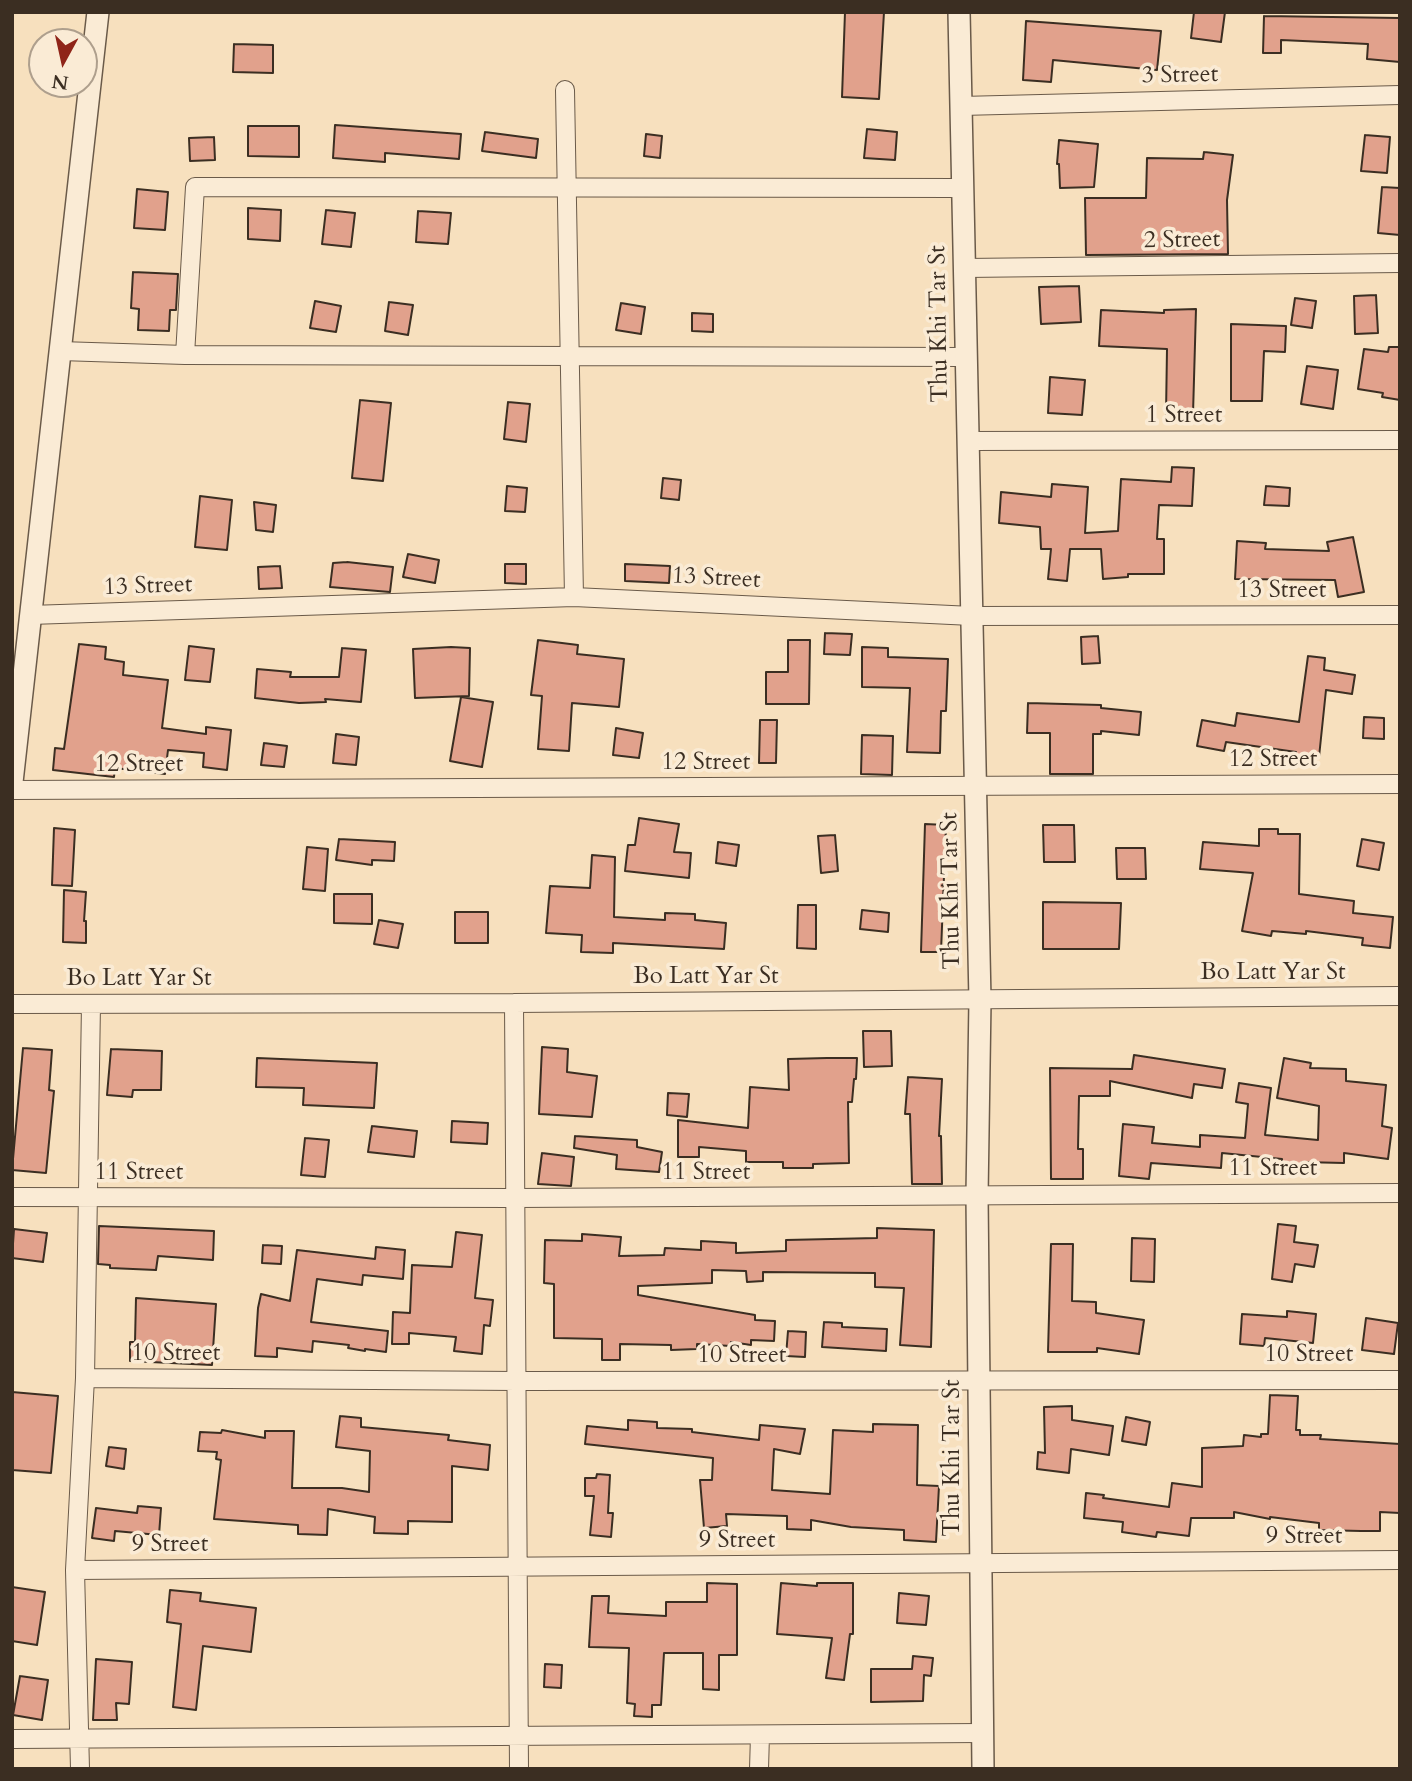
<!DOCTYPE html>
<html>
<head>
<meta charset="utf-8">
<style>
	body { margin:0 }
	#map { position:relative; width:1412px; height:1781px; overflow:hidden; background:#f7e0be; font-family:Cardo,serif }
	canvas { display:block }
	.frame { position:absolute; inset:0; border:14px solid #3b2e22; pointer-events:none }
	.north { position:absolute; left:28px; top:28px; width:70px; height:70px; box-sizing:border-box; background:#faebd5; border:2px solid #ae9f8d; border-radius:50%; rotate:188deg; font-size:19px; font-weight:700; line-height:28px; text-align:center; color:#3b2e22 }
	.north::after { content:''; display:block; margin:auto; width:24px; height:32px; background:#8f2418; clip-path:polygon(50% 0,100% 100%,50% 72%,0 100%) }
</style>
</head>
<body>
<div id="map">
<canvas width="1412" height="1781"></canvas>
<div class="frame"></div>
<div class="north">N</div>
</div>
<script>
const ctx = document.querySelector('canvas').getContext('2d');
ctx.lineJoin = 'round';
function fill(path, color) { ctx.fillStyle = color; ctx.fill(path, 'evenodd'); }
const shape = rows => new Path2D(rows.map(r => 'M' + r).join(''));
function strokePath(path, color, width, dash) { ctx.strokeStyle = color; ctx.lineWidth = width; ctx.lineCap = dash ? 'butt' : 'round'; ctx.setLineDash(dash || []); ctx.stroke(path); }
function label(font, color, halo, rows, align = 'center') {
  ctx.font = font + ' Cardo,serif'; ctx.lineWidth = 7; ctx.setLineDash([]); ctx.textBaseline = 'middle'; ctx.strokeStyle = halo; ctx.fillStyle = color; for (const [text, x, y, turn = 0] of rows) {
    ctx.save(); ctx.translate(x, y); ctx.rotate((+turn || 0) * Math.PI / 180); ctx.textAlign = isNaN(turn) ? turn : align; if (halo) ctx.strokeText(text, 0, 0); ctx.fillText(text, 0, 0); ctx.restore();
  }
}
const building = shape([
	[845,12,884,12,879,99,842,97,845,12],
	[1194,12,1225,12,1221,42,1191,38,1194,12],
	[1264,16,1400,18,1400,62,1367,59,1368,44,1281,40,1281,53,1263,53,1264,16],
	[1026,21,1161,31,1157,70,1053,60,1051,82,1023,80,1026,21],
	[234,44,273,45,273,73,233,72,234,44],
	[335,125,461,134,459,159,385,153,385,162,333,158,335,125],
	[248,126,299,126,299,157,248,156,248,126],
	[867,129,897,132,895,160,864,158,867,129],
	[485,132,538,139,536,158,482,151,485,132],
	[646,134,662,136,660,158,644,156,646,134],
	[1365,135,1390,137,1387,173,1361,171,1365,135],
	[214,137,215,160,190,161,189,138,214,137],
	[1059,140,1098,144,1094,187,1060,188,1059,164,1057,164,1059,140],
	[1204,152,1233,155,1227,200,1228,254,1086,255,1085,198,1146,198,1147,158,1203,159,1204,152],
	[1382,187,1400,188,1400,235,1378,233,1382,187],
	[137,189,168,192,165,230,134,228,137,189],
	[248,208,281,210,280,241,248,239,248,208],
	[326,210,355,213,351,247,322,244,326,210],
	[418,211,451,213,448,244,416,242,418,211],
	[133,272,178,274,176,310,170,310,169,331,138,330,139,309,131,308,133,272],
	[1079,286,1081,322,1041,324,1039,287,1079,286],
	[1376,295,1378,333,1355,334,1354,296,1376,295],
	[1295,298,1316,301,1312,328,1291,325,1295,298],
	[315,301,341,306,336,332,310,328,315,301],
	[389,302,413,305,408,335,385,331,389,302],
	[621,303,645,307,641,334,616,330,621,303],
	[1196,309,1193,414,1166,414,1167,349,1099,346,1101,310,1164,313,1164,310,1196,309],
	[692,313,713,314,713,332,692,331,692,313],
	[1231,324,1286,326,1285,352,1264,351,1262,401,1231,401,1231,324],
	[1389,347,1400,347,1400,400,1382,397,1383,393,1358,389,1364,349,1388,352,1389,347],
	[1307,366,1338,370,1333,409,1301,404,1307,366],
	[1050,377,1085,380,1082,415,1048,413,1050,377],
	[360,400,391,403,383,481,352,478,360,400],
	[508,402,530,404,526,442,504,439,508,402],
	[1172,467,1194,468,1192,506,1159,505,1157,539,1164,539,1164,574,1128,574,1128,577,1103,579,1101,549,1070,549,1067,581,1048,579,1051,549,1041,549,1040,527,999,523,1001,492,1051,497,1052,484,1088,487,1085,533,1118,531,1121,479,1171,482,1172,467],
	[663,478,681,480,679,500,661,498,663,478],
	[507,486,527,488,525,512,505,511,507,486],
	[1266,486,1290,488,1289,506,1264,505,1266,486],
	[200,496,232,500,227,550,195,547,200,496],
	[254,502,276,505,273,532,256,530,254,502],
	[1353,537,1364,592,1338,597,1335,580,1235,579,1237,541,1266,543,1265,549,1329,551,1327,542,1353,537],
	[408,554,439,560,435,583,403,577,408,554],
	[347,562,393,567,390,592,330,587,333,563,347,562],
	[505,564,526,564,526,584,505,583,505,564],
	[625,564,670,566,669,583,625,581,625,564],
	[280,566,282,588,259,589,258,567,280,566],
	[825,633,852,634,850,655,824,654,825,633],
	[1098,636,1100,663,1082,664,1081,637,1098,636],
	[538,640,578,645,577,654,624,659,619,707,572,703,569,751,538,749,542,696,531,695,538,640],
	[788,640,810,640,809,704,766,704,766,672,788,672,788,640],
	[79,644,106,647,105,659,124,662,123,675,168,680,162,728,206,734,206,727,231,730,227,770,203,767,204,753,168,750,165,774,115,768,114,777,53,770,55,748,64,749,79,644],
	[189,646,214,649,210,682,185,680,189,646],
	[451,647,470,648,469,696,415,698,413,649,451,647],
	[862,647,888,648,888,657,948,659,946,711,941,711,940,753,907,752,910,688,862,687,862,647],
	[342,648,366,650,361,702,325,699,326,702,299,703,255,698,257,669,291,672,290,677,339,677,342,648],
	[1308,656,1325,658,1324,670,1355,675,1352,694,1326,690,1319,757,1296,755,1296,752,1226,742,1224,751,1197,746,1202,720,1235,726,1237,713,1299,722,1308,656],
	[461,697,493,702,482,767,450,761,461,697],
	[1028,703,1101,705,1101,708,1141,712,1139,735,1101,731,1101,734,1093,734,1093,774,1050,774,1050,733,1027,733,1028,703],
	[1364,717,1384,718,1384,739,1363,738,1364,717],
	[760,720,777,720,776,763,759,763,760,720],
	[616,728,643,733,639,758,613,755,616,728],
	[336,734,359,737,356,765,333,763,336,734],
	[862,735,893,736,892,775,861,774,862,735],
	[264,743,287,746,284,767,261,765,264,743],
	[639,818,679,824,674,852,691,853,689,878,625,871,628,845,635,845,639,818],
	[925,824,946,825,941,952,921,952,925,824],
	[1043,825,1074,825,1075,862,1044,862,1043,825],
	[54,828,75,830,72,886,52,885,54,828],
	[1259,829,1278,829,1278,834,1300,834,1299,894,1354,901,1353,913,1393,917,1390,948,1362,945,1363,938,1306,931,1306,934,1272,931,1271,936,1242,931,1253,873,1200,869,1203,842,1259,846,1259,829],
	[835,835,838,871,821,873,818,836,835,835],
	[339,839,395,842,394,861,372,860,372,865,336,860,339,839],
	[1362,839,1384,843,1379,870,1357,866,1362,839],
	[718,842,739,845,736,866,716,863,718,842],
	[307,847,328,849,325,891,303,889,307,847],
	[1116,848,1145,848,1146,879,1117,879,1116,848],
	[592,855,615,857,614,917,665,920,665,913,695,914,695,920,726,923,724,949,613,943,613,953,581,952,582,935,546,933,550,886,590,888,592,855],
	[64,890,86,892,84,921,86,921,86,943,63,942,64,890],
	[334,894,372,894,372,924,334,923,334,894],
	[1043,902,1121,903,1119,949,1043,949,1043,902],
	[798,905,816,905,816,949,797,948,798,905],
	[862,910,889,913,888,932,860,929,862,910],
	[455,912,488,912,488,943,455,943,455,912],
	[379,920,403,924,398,948,374,944,379,920],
	[863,1031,891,1031,892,1066,864,1067,863,1031],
	[542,1047,568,1049,567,1072,597,1076,592,1117,539,1114,542,1047],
	[23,1048,52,1050,49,1090,54,1091,46,1173,12,1170,23,1048],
	[111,1049,162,1051,161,1090,133,1090,132,1097,107,1095,111,1049],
	[1134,1055,1225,1069,1222,1088,1194,1084,1192,1098,1110,1081,1110,1096,1079,1096,1078,1149,1083,1149,1083,1179,1051,1179,1050,1068,1132,1069,1134,1055],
	[257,1058,377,1063,374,1108,303,1105,304,1088,256,1087,257,1058],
	[827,1058,857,1058,856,1079,854,1079,852,1102,848,1102,849,1163,813,1164,813,1168,783,1168,783,1162,746,1162,746,1151,699,1147,699,1157,678,1157,678,1120,748,1128,750,1087,789,1090,788,1059,827,1058],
	[1284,1058,1311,1063,1310,1068,1346,1069,1346,1081,1386,1085,1382,1126,1392,1128,1388,1159,1344,1153,1344,1163,1302,1162,1302,1168,1282,1166,1282,1159,1222,1153,1221,1168,1151,1163,1149,1179,1119,1176,1123,1124,1154,1127,1152,1143,1200,1147,1200,1135,1245,1138,1248,1104,1236,1102,1239,1083,1271,1088,1265,1135,1318,1140,1319,1106,1277,1098,1284,1058],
	[908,1077,942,1079,939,1136,941,1136,942,1184,912,1184,910,1114,905,1114,908,1077],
	[668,1093,689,1094,687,1117,667,1115,668,1093],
	[452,1121,488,1123,487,1144,451,1142,452,1121],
	[372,1126,417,1131,414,1157,368,1152,372,1126],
	[575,1136,637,1140,637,1147,662,1152,659,1172,616,1169,617,1155,574,1148,575,1136],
	[305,1138,329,1140,325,1177,301,1175,305,1138],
	[542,1153,574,1157,571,1186,538,1184,542,1153],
	[1278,1224,1296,1226,1294,1242,1318,1245,1314,1267,1295,1264,1292,1282,1272,1279,1278,1224],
	[99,1226,214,1231,213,1260,158,1256,156,1270,110,1268,110,1265,98,1264,99,1226],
	[877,1228,934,1230,931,1347,900,1345,904,1288,875,1287,875,1273,763,1272,763,1281,747,1282,746,1271,712,1270,712,1283,638,1286,638,1295,755,1315,755,1320,775,1321,774,1341,751,1340,751,1345,731,1342,731,1346,697,1344,697,1349,671,1350,671,1345,620,1344,620,1360,602,1360,602,1339,554,1338,554,1284,544,1283,545,1240,582,1241,582,1234,621,1237,619,1256,664,1255,665,1248,701,1250,701,1241,736,1243,736,1253,786,1251,786,1240,877,1238,877,1228],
	[14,1229,47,1233,43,1262,12,1258,14,1229],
	[456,1232,482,1235,475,1298,493,1300,490,1326,484,1325,482,1354,454,1351,456,1337,409,1333,409,1344,392,1344,393,1312,410,1313,412,1265,452,1267,456,1232],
	[1132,1238,1155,1239,1154,1282,1131,1281,1132,1238],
	[1051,1244,1073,1244,1072,1301,1096,1302,1096,1313,1144,1320,1139,1354,1097,1348,1097,1352,1048,1352,1051,1244],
	[263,1245,282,1246,281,1264,262,1263,263,1245],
	[376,1247,405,1250,403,1279,363,1275,362,1285,317,1279,311,1322,388,1331,386,1352,365,1349,365,1351,348,1348,349,1345,313,1341,312,1352,277,1348,277,1357,255,1356,258,1308,261,1294,290,1301,297,1250,375,1259,376,1247],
	[136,1298,216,1304,212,1365,130,1361,130,1342,135,1342,136,1298],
	[1287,1311,1316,1314,1313,1343,1265,1338,1264,1346,1240,1344,1242,1314,1287,1317,1287,1311],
	[1366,1318,1398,1323,1394,1354,1362,1350,1366,1318],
	[824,1322,842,1323,842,1327,887,1329,886,1351,822,1347,824,1322],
	[788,1331,806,1332,805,1357,786,1356,788,1331],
	[12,1392,58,1396,51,1473,12,1470,12,1392],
	[1270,1395,1298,1396,1296,1430,1300,1430,1300,1435,1321,1435,1320,1439,1400,1444,1400,1513,1380,1512,1380,1531,1361,1531,1319,1530,1319,1523,1270,1517,1270,1519,1234,1512,1234,1518,1191,1518,1189,1536,1157,1532,1156,1537,1122,1532,1123,1522,1084,1518,1086,1493,1104,1495,1103,1498,1169,1507,1172,1483,1202,1487,1202,1448,1243,1446,1244,1435,1261,1437,1261,1434,1268,1434,1270,1395],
	[1072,1406,1072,1420,1113,1426,1109,1455,1071,1449,1069,1473,1037,1469,1038,1452,1045,1453,1044,1407,1072,1406],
	[340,1416,361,1418,361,1427,449,1435,448,1440,490,1445,488,1470,452,1466,452,1522,408,1521,408,1534,374,1533,375,1517,328,1509,327,1535,298,1534,298,1525,214,1519,221,1460,216,1459,217,1452,198,1451,200,1432,221,1433,222,1430,265,1438,265,1431,294,1431,292,1488,342,1488,369,1492,370,1451,336,1447,340,1416],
	[1126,1417,1150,1422,1146,1445,1122,1441,1126,1417],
	[628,1420,657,1422,657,1428,692,1429,692,1432,759,1440,760,1425,805,1429,800,1454,774,1449,772,1490,830,1494,833,1430,873,1432,873,1424,918,1425,917,1485,939,1486,936,1542,904,1540,904,1530,851,1527,811,1520,811,1530,787,1529,787,1516,726,1514,727,1526,704,1528,700,1480,712,1480,713,1458,585,1444,587,1426,628,1430,628,1420],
	[109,1447,126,1449,124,1469,106,1466,109,1447],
	[597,1474,610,1475,608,1513,613,1513,611,1537,590,1535,594,1496,585,1496,585,1478,596,1478,597,1474],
	[138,1506,161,1508,159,1535,115,1531,114,1541,92,1538,96,1508,137,1513,138,1506],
	[707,1583,737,1584,737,1655,719,1655,719,1690,703,1689,703,1653,664,1653,661,1705,652,1705,652,1717,634,1716,635,1704,627,1703,629,1648,589,1647,592,1596,609,1596,608,1613,666,1616,666,1602,707,1602,707,1583],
	[781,1583,817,1586,817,1583,853,1583,853,1634,850,1634,844,1680,826,1678,832,1638,777,1634,781,1583],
	[12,1587,45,1592,37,1645,12,1641,12,1587],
	[170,1590,201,1593,200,1601,256,1608,251,1652,203,1646,196,1710,173,1707,181,1624,167,1622,170,1590],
	[899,1593,929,1596,926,1625,897,1623,899,1593],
	[913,1656,933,1658,931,1676,924,1675,923,1701,871,1702,871,1669,912,1669,913,1656],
	[96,1659,132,1662,129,1704,116,1703,117,1720,93,1720,96,1659],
	[545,1664,562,1665,561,1688,544,1687,545,1664],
	[20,1676,48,1680,42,1720,13,1715,20,1676]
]);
fill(building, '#e1a18c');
strokePath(building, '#3b2e22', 2);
const minor = shape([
	[565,90,574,597],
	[961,106,1400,95],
	[965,268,1400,263],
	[60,351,185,355,967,357],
	[185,355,195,187,963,188],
	[968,441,1400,440],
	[30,615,574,597,972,616,1400,615],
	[12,790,1400,784],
	[514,1003,519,1769],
	[12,1004,514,1003,1400,996],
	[12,1197,516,1198,1400,1193],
	[85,1378,517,1381,1400,1380],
	[75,1570,1400,1560],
	[12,1739,982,1733],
	[80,1769,75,1570,85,1378,91,1004],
	[759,1769,760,1735]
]);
const tertiary = shape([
	[959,12,980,1000,977,1196,983,1769],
	[12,782,98,12]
]);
strokePath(minor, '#6a5a49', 20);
strokePath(tertiary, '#6a5a49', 24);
strokePath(minor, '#faebd5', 18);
strokePath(tertiary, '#faebd5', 21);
label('24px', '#3b2e22', '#faebd5', [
	["3 Street",1180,76,-1],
	["2 Street",1182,241,-1],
	["Thu Khi Tar St",940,324,-91],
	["1 Street",1184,416],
	["13 Street",716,579,3],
	["13 Street",148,587,-2],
	["13 Street",1282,591],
	["12 Street",1273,760],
	["12 Street",706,763],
	["12 Street",139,765],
	["Thu Khi Tar St",952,891,-91],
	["Bo Latt Yar St",1273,973],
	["Bo Latt Yar St",706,977],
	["Bo Latt Yar St",139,979],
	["11 Street",1273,1169],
	["11 Street",139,1173],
	["11 Street",706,1173],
	["10 Street",176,1354],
	["10 Street",1309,1355],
	["10 Street",742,1356],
	["Thu Khi Tar St",953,1458,-90],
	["9 Street",1304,1537],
	["9 Street",737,1541],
	["9 Street",170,1545]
]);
</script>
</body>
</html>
